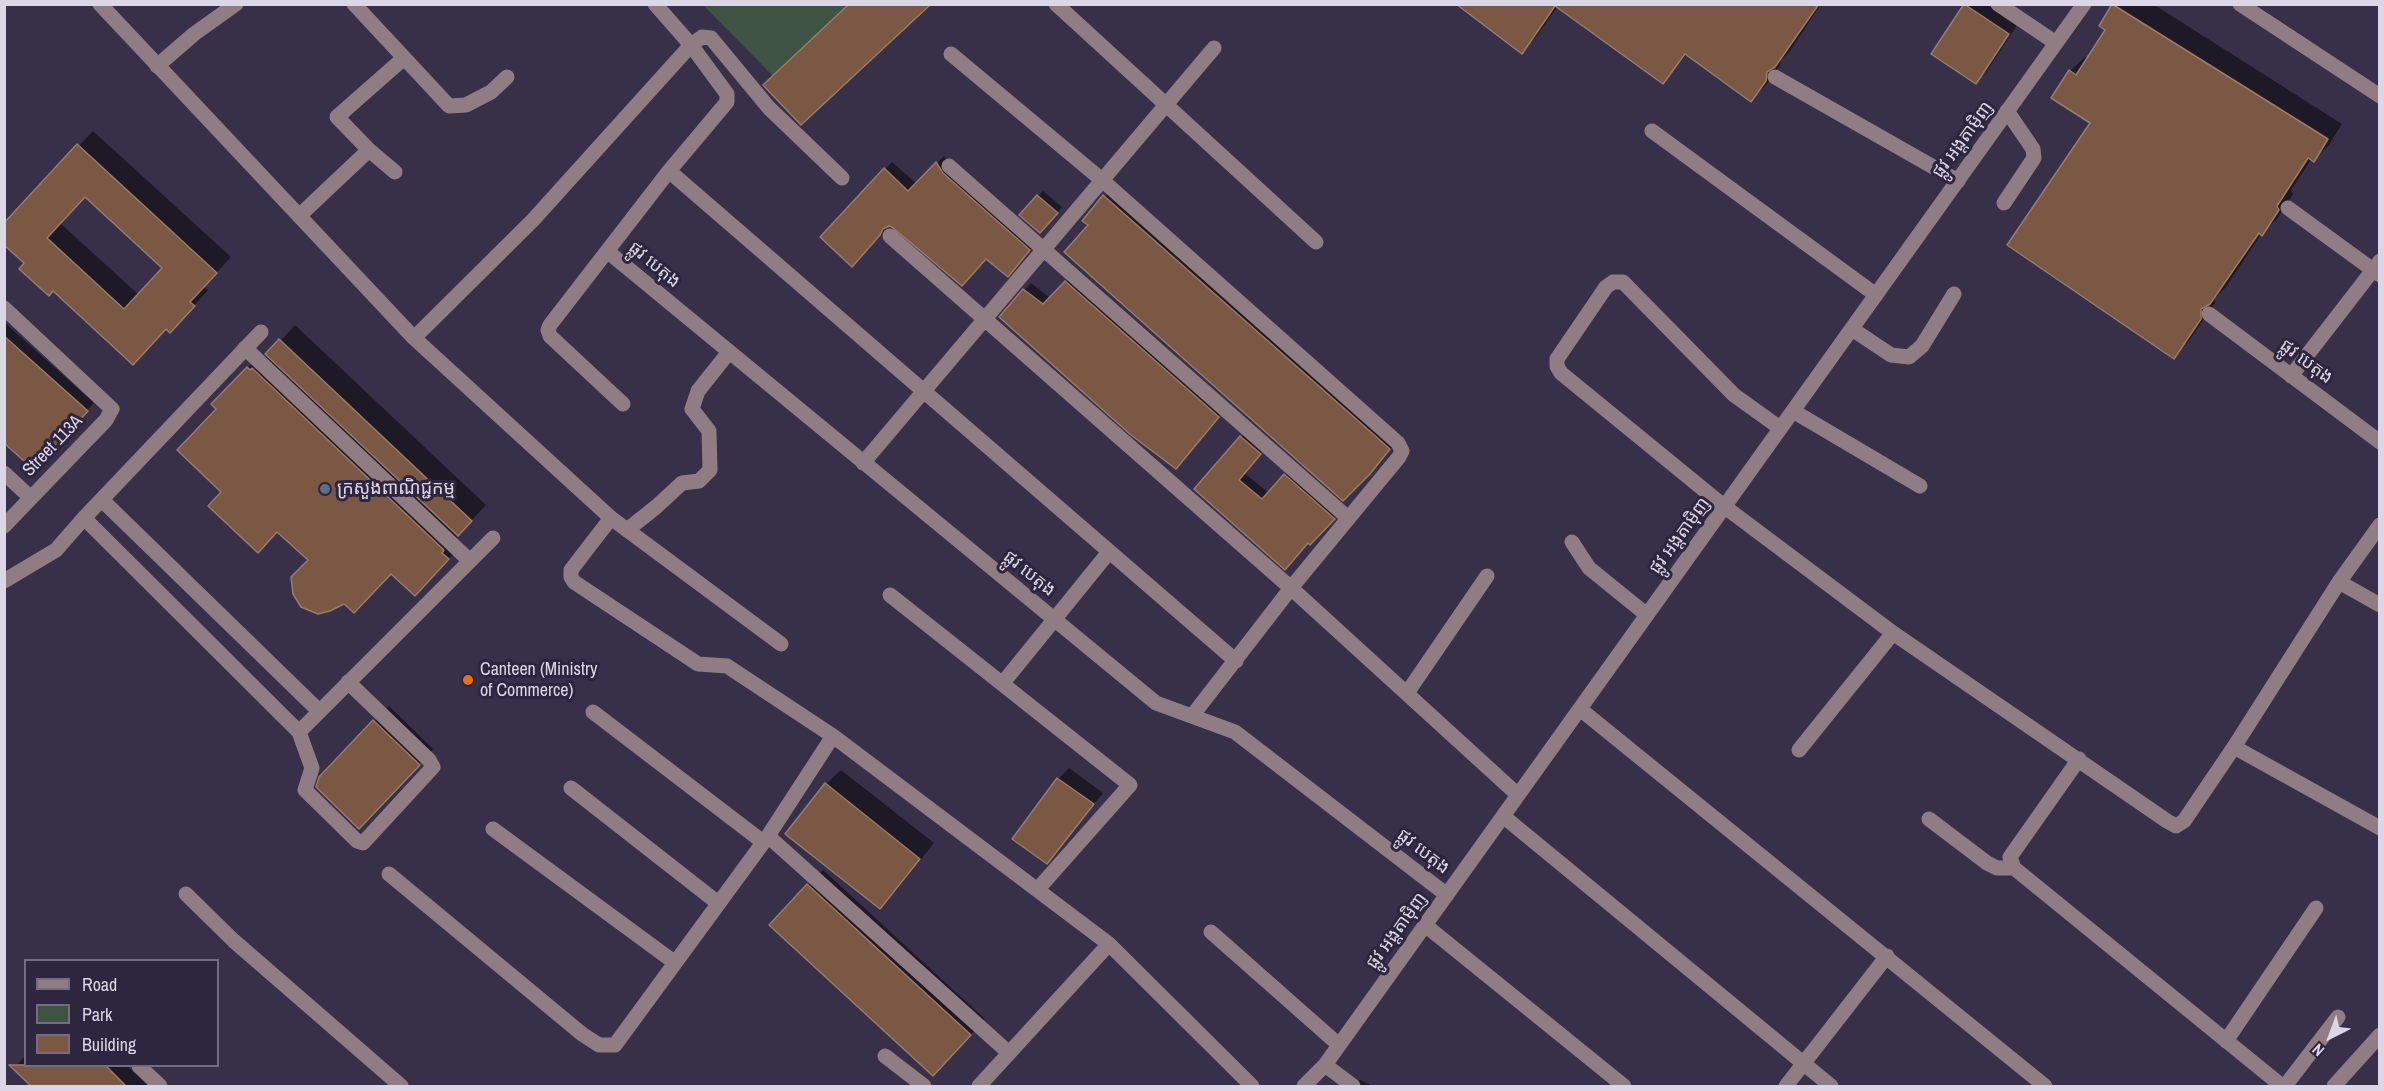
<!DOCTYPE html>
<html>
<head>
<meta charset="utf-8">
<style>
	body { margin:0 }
	#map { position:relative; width:2384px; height:1091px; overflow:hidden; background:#382f49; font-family:"Archivo Narrow",sans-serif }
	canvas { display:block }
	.frame { position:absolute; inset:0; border:6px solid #dcd7e7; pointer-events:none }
	.legend { position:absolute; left:24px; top:959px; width:195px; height:108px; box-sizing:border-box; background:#2e253e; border:2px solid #746c82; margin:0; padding:8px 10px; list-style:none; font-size:18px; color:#dcd7e7 }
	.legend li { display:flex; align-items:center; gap:12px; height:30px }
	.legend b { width:30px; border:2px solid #746c82 }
	.north { position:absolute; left:2300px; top:1007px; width:60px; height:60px; -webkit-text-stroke:4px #2e253e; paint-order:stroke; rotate:222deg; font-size:16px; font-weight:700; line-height:24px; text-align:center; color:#dcd7e7 }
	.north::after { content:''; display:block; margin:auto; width:21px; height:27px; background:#dcd7e7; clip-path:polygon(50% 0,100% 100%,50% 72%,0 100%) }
</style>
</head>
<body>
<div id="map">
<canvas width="2384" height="1091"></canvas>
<div class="frame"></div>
<ul class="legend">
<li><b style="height:8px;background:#907d84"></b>Road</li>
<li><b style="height:16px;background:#3e5341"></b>Park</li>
<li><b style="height:16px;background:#7a5843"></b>Building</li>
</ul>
<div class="north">N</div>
</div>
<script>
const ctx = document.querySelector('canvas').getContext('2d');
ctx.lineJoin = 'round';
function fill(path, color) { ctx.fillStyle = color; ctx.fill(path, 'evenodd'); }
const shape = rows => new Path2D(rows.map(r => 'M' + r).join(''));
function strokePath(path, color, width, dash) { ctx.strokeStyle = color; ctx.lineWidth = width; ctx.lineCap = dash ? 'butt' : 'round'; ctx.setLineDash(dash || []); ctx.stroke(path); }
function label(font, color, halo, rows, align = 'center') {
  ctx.font = font + ' "Archivo Narrow","Noto Sans Khmer",sans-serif'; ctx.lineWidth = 6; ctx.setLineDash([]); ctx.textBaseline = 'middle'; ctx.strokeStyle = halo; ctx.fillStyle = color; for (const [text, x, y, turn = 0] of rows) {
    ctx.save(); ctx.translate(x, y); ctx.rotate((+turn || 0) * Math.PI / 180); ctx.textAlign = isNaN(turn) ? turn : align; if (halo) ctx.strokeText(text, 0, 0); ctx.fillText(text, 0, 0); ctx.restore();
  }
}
fill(shape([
	[703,5,847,5,773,76]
]), '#3e5341');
fill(shape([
	[1459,4,1821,4,1790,51,1781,60,1780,65,1766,85,1751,100,1687,54,1663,82,1558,6,1536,37,1522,52],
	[1966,4,1992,4,2019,22,1987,71,1976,82,1933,53],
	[2114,4,2153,4,2342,124,2329,145,2314,160,2312,158,2291,190,2293,194,2277,219,2262,233,2225,288,2215,298,2215,303,2188,342,2173,357,2092,122,2070,71,2085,57,2088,59,2107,29,2101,26],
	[93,131,231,257,204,286,208,290,185,316,167,328,148,348,26,263,4,225],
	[85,196,164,268,139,295,60,223],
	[944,156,950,166,1037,242,1015,267,893,225,888,226,860,257,885,169,892,162,917,184],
	[1111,190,1396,443,1343,499,1084,220],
	[1043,191,1062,207,1045,226,1038,196],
	[1072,276,1224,409,1183,461,1001,317,1031,283,1050,298],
	[4,322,94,403,41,460,4,440],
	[295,325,486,505,456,537,463,544,429,579,391,572,344,602,310,560,278,530,223,492,218,409,248,368,262,353,266,357],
	[1248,430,1266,446,1244,473,1269,493,1291,469,1340,512,1310,543,1196,489],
	[389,706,433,749,374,812,321,778],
	[1069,768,1103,793,1046,863,1014,839,1058,779],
	[841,770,934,843,895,892,880,907,826,784],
	[823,870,985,1019,948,1059,808,885],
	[26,1055,26,1066,127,1066,148,1086,33,1086,14,1068],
	[1360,1080,1367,1083,1372,1086,1353,1086]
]), '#0007');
const building = shape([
	[849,4,931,4,801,125,763,85,849,4],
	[1456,4,1819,4,1775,67,1767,72,1766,81,1751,102,1685,54,1663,84,1555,6,1522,54,1456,4],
	[1964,4,2009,34,1976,84,1931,54,1964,4],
	[2112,4,2328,139,2314,162,2308,158,2277,206,2279,210,2262,236,2259,233,2210,304,2201,309,2201,319,2174,359,2007,245,2090,123,2051,98,2069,70,2076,75,2105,30,2099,26,2112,4],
	[77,144,217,273,190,302,195,306,170,333,166,329,133,365,53,291,49,296,19,269,24,263,4,245,4,223,77,144],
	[85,197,162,268,124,309,47,238,85,197],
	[936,162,943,173,1030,250,1008,277,986,259,962,286,892,227,889,226,883,229,880,235,852,267,820,237,884,168,908,191,936,162],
	[1037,195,1058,213,1040,233,1019,215,1037,195],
	[1103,195,1390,449,1370,474,1343,501,1064,252,1088,225,1082,221,1103,195],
	[1065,281,1219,417,1176,469,1131,435,999,317,1023,289,1043,304,1065,281],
	[4,336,88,411,34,470,4,443,4,336],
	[279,339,472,521,458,536,265,354,279,339],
	[247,367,250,370,252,368,444,550,442,553,449,559,415,596,391,574,354,613,344,604,330,611,318,614,301,607,293,594,291,577,308,560,277,532,258,553,208,506,221,492,177,450,216,409,211,404,247,367],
	[1240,436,1261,454,1239,480,1262,499,1284,474,1335,519,1310,545,1308,543,1285,570,1194,489,1240,436],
	[373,720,420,765,359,829,316,787,319,777,373,720],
	[1057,778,1094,804,1047,864,1012,839,1057,778],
	[825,783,920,859,880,909,785,834,825,783],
	[807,884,971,1035,933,1076,769,925,807,884],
	[9,1065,105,1065,126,1086,31,1086,9,1065]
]);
fill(building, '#7a5843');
strokePath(building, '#9a7c6a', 1.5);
strokePath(shape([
	[100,4,414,338,611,518,781,644],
	[354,4,449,106,466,105,491,92,507,77],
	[1056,4,1316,242],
	[1998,4,2056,43],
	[2240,4,2380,96],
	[951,54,1102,180,1398,443,1402,451,1399,457,1291,588,1192,716],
	[157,66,194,34,236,4],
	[1775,77,1958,181],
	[1652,131,1876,295],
	[949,166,1348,518],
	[669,171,1236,661],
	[395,172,369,150,337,117,404,58],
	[2004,203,2034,158,2033,149,2007,111],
	[2288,208,2380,275],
	[299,216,369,150],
	[890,236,1291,588,1518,795],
	[607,251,1156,703,1235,732,1447,895],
	[4,308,112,409,106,420,4,526],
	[2209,314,2380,442],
	[1852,329,1891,355,1909,357,1922,346,1954,294],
	[414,338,533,220,691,45,702,37,711,38,769,108,842,178],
	[245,348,470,561],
	[2291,376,2380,261],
	[623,404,550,336,548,330,550,325,669,171,727,102,727,94,691,45,655,4],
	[1793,411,1920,486],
	[1780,428,1734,395,1623,282,1613,282,1606,287,1557,359,1557,366,1561,373,1725,507,1893,633,2167,821,2176,826,2184,821,2234,747,2339,582,2380,525],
	[863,463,1214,48],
	[4,473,31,498],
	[102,500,319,711],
	[84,518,299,732,493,538],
	[611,518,571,570,571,577,574,582,698,664,727,666,833,736,1109,944,1252,1086],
	[627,530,656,507,682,483,699,481,710,470,709,431,692,409,698,391,729,352],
	[1572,542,1589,568,1647,615],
	[4,581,56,550,84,518,261,332],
	[2339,582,2380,605],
	[890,595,1130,785,1037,890],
	[1002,684,1109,552],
	[1407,693,1487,576],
	[1580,709,2045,1086],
	[593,712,763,842],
	[299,732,312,768,305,790,357,841,363,843,433,767,429,760,348,682],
	[2234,747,2380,828],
	[1799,750,1893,633],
	[2079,759,2010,857,2014,868,2282,1086],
	[571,788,718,903],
	[1503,816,1831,1086],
	[1929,819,1987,863,1997,868,2014,868],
	[493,829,674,962],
	[768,836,1009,1053],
	[389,874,582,1034,599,1045,615,1045,768,836,833,736],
	[186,894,234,941,401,1086],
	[1425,925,1624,1086],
	[1211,932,1339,1045],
	[2226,1041,2316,908],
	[885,1056,924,1086],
	[1325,1065,1353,1086],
	[139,1066,160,1086],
	[979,1086,1109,944],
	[1304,1086,1325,1065,2084,4],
	[1786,1086,1887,956],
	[2285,1086,2338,1017],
	[2334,1086,2380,1035]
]), '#907d84', 15);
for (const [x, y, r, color] of [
	[325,489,6,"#5c6f8a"],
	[468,680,6,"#e8710a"]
]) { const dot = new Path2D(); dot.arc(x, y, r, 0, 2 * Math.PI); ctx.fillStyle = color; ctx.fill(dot); strokePath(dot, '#2e253e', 2); }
label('18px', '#dcd7e7', '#2e253e', [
	["ផ្លូវ អង្តតាម៉ិញ",1963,140,-54],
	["ផ្លូវ បេតុង",654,265,40],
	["ផ្លូវ បេតុង",2306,362,37],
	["Street 113A",53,446,-46],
	["ផ្លូវ អង្តតាម៉ិញ",1680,536,-54],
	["ផ្លូវ បេតុង",1029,574,39],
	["ផ្លូវ បេតុង",1423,852,38],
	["ផ្លូវ អង្តតាម៉ិញ",1397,931,-54]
]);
label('18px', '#dcd7e7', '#2e253e', [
	["ក្រសួងពាណិជ្ជកម្ម",337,489],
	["Canteen (Ministry",480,670],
	["of Commerce)",480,691]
], 'left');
</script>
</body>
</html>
